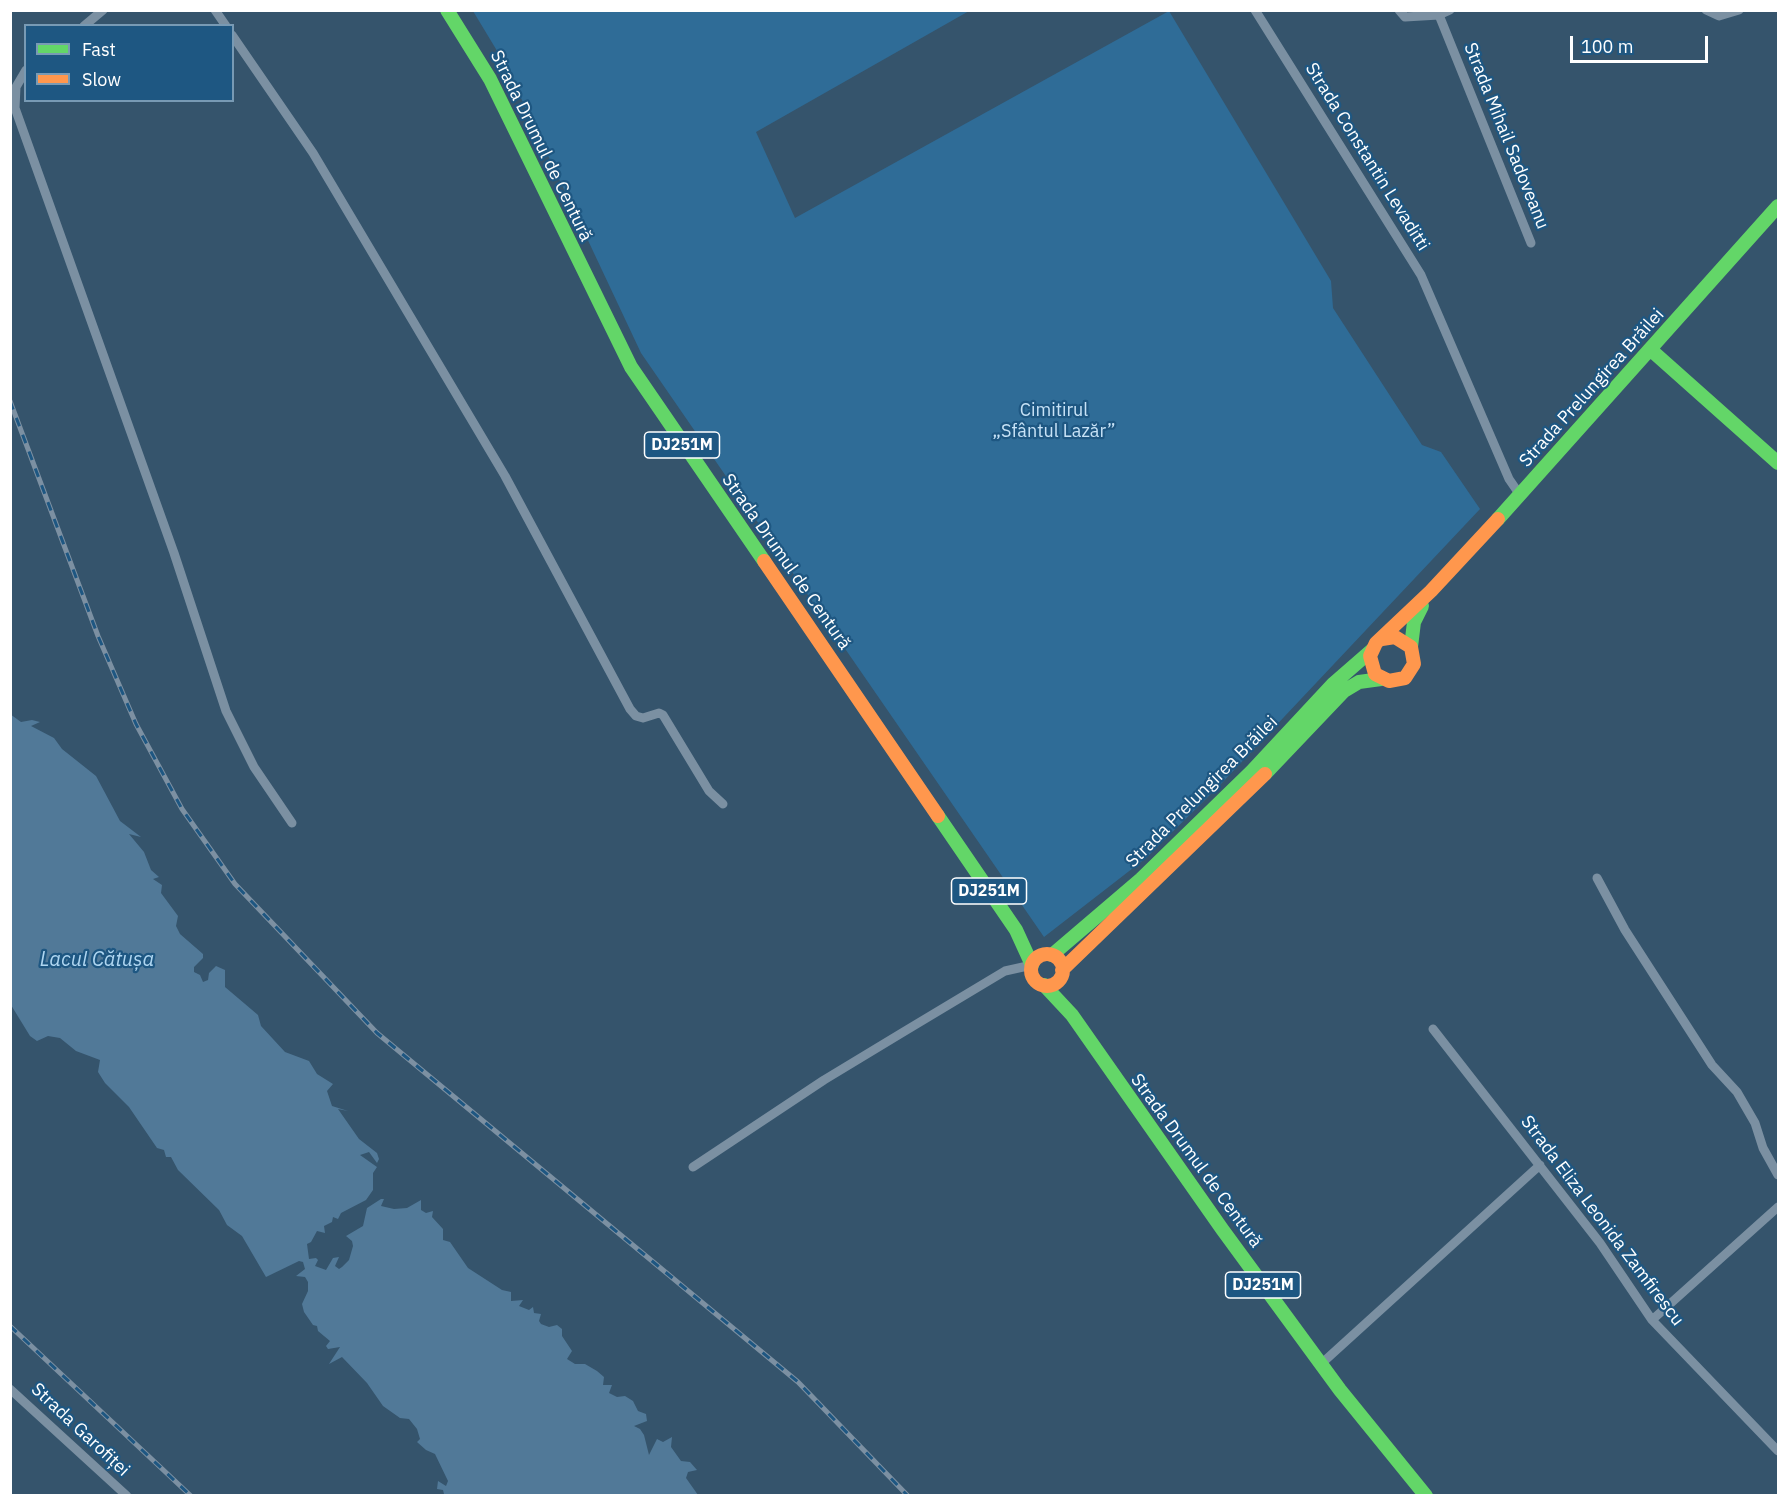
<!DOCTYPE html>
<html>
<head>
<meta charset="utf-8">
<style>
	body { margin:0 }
	#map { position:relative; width:1789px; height:1506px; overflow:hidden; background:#35546c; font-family:"IBM Plex Sans",sans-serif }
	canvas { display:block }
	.frame { position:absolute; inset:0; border:12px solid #fff; pointer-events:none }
	.legend { position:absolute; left:24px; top:24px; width:210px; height:78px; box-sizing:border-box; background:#1e5782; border:2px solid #789ab4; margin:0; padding:8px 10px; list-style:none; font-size:18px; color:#fff }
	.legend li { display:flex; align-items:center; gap:12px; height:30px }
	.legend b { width:30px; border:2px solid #789ab4 }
	.scale { position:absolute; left:1570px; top:36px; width:138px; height:27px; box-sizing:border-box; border:3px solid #fff; border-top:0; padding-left:8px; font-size:18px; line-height:21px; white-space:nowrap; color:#fff; -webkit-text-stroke:4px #1e5782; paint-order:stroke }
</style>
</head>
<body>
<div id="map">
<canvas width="1789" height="1506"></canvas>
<div class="frame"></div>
<ul class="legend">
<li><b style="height:8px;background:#63d668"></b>Fast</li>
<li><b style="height:8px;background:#ff974d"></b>Slow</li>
</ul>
<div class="scale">100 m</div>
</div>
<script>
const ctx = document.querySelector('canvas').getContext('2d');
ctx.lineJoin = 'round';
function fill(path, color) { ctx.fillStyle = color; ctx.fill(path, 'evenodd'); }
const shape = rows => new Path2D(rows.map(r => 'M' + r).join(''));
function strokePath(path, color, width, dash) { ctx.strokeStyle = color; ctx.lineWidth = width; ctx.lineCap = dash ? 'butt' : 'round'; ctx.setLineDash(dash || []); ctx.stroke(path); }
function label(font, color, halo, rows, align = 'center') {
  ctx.font = font + ' "IBM Plex Sans",sans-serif'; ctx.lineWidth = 4.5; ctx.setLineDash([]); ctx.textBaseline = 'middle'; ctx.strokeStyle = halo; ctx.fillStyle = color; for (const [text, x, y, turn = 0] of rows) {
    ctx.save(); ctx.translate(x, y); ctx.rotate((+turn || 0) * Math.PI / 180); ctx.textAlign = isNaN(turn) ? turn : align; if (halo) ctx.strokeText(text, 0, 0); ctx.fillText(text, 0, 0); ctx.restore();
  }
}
fill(shape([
	[473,11,969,11,756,132,795,218,1169,11,1331,281,1333,308,1422,445,1441,452,1480,509,1219,786,1146,858,1044,937,641,353,505,64]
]), '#2f6c97');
fill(shape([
	[10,714,21,722,32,720,40,722,31,726,54,738,62,749,96,776,120,821,141,837,129,834,144,852,151,870,159,877,153,879,162,885,161,893,178,916,176,926,180,934,203,954,203,958,194,967,194,972,200,975,203,982,208,980,209,973,216,966,225,970,225,987,258,1015,261,1026,285,1052,309,1061,317,1074,333,1084,327,1091,332,1106,348,1111,338,1109,359,1139,377,1153,379,1159,377,1163,369,1152,360,1155,377,1167,373,1173,373,1190,366,1200,341,1213,338,1219,333,1217,332,1222,324,1226,325,1233,317,1231,311,1242,307,1244,309,1259,316,1258,318,1260,315,1266,326,1270,333,1258,339,1257,335,1266,339,1269,342,1267,349,1260,353,1246,352,1241,346,1236,363,1226,367,1208,381,1199,384,1199,381,1206,394,1209,407,1208,421,1200,421,1210,426,1213,433,1211,432,1217,443,1229,443,1240,450,1242,468,1268,502,1290,511,1292,511,1301,523,1300,519,1306,529,1310,533,1307,534,1313,541,1314,539,1321,541,1324,549,1327,557,1325,562,1329,562,1336,572,1351,567,1359,575,1364,585,1364,597,1371,604,1377,603,1385,612,1385,609,1393,617,1397,625,1396,633,1401,638,1411,646,1414,647,1421,634,1426,640,1429,644,1435,649,1455,657,1439,663,1442,672,1437,671,1447,681,1461,690,1462,697,1470,688,1472,686,1478,698,1495,454,1496,444,1494,443,1490,437,1489,438,1481,446,1486,448,1481,435,1454,426,1450,417,1442,420,1439,417,1429,409,1419,400,1418,383,1406,367,1383,342,1357,329,1364,340,1347,328,1349,326,1346,330,1341,318,1331,317,1326,313,1325,304,1312,302,1304,308,1291,308,1282,305,1277,296,1276,305,1269,303,1262,299,1261,266,1277,242,1236,227,1225,219,1210,178,1170,171,1157,166,1157,164,1150,157,1148,129,1107,105,1083,98,1072,100,1060,76,1051,60,1038,48,1036,37,1041,30,1036,11,1005]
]), '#517998');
strokePath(shape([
	[215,10,226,26],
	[1255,10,1421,275,1509,479,1520,495],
	[1399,10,1405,17,1439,15,1531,243],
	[1706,10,1719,16,1739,10],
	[1439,15,1450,10],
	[84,26,103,10],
	[232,35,313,153,505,476,630,709,636,716,643,718,659,713,663,715,709,791,723,804],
	[26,70,16,87,15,108,174,553,226,711,254,767,292,823],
	[1597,878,1625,930,1712,1065,1737,1092,1755,1123,1763,1148,1778,1175],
	[1433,1029,1600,1243,1652,1320,1778,1451],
	[693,1167,824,1080,905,1031,1005,971,1032,965],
	[1652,1320,1778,1207],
	[1321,1364,1540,1165],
	[10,1389,127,1496]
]), '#7b90a2', 9);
strokePath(shape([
	[447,10,490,79,631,367,764,561],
	[1651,350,1778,463],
	[1498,519,1778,206],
	[1411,647,1414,622,1422,606],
	[1265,774,1344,691,1359,682,1381,679],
	[938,816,1016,930,1032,965],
	[1052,955,1141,879,1252,771,1333,684,1372,650],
	[1044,985,1072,1015,1222,1229,1340,1390,1426,1496]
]), '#63d668', 14);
strokePath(shape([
	[764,561,938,816],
	[1382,639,1395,637,1411,647,1414,664,1405,678,1389,681,1375,674,1370,656,1376,643,1431,591,1498,519],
	'1031 970a16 16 0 1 1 32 0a16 16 0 1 1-32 0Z',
	[1062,970,1265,774]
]), '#ff974d', 14);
const rail = shape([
	[10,401,98,636,136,724,182,809,235,884,377,1033,798,1382,908,1496],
	[10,1326,191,1496]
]);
strokePath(rail, '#7c90a2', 5);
strokePath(rail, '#1e5782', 3, [9]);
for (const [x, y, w] of [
	[682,445,75],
	[989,891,75],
	[1263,1285,75]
]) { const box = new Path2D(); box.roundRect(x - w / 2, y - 13, w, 26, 4.5); ctx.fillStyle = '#1e5782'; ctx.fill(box); strokePath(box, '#fff', 1.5); }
label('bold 16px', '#fff', null, [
	["DJ251M",682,445],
	["DJ251M",989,891],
	["DJ251M",1263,1285]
]);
label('18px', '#fff', '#1e5782', [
	["Strada Mihail Sadoveanu",1506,136,68],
	["Strada Drumul de Centură",541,146,64],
	["Strada Constantin Levaditti",1367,157,58],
	["Strada Prelungirea Brăilei",1592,388,-48],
	["Strada Drumul de Centură",786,562,55],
	["Strada Prelungirea Brăilei",1202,792,-45],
	["Strada Drumul de Centură",1196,1161,54],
	["Strada Eliza Leonida Zamfirescu",1602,1221,53],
	["Strada Garofiței",80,1430,43]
]);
label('18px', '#c8e3f7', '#1e5782', [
	["Cimitirul",1054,411],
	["„Sfântul Lazăr”",1054,432]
]);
label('italic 20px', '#afd6f1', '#1e5782', [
	["Lacul Cătușa",97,960]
]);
</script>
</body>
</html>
